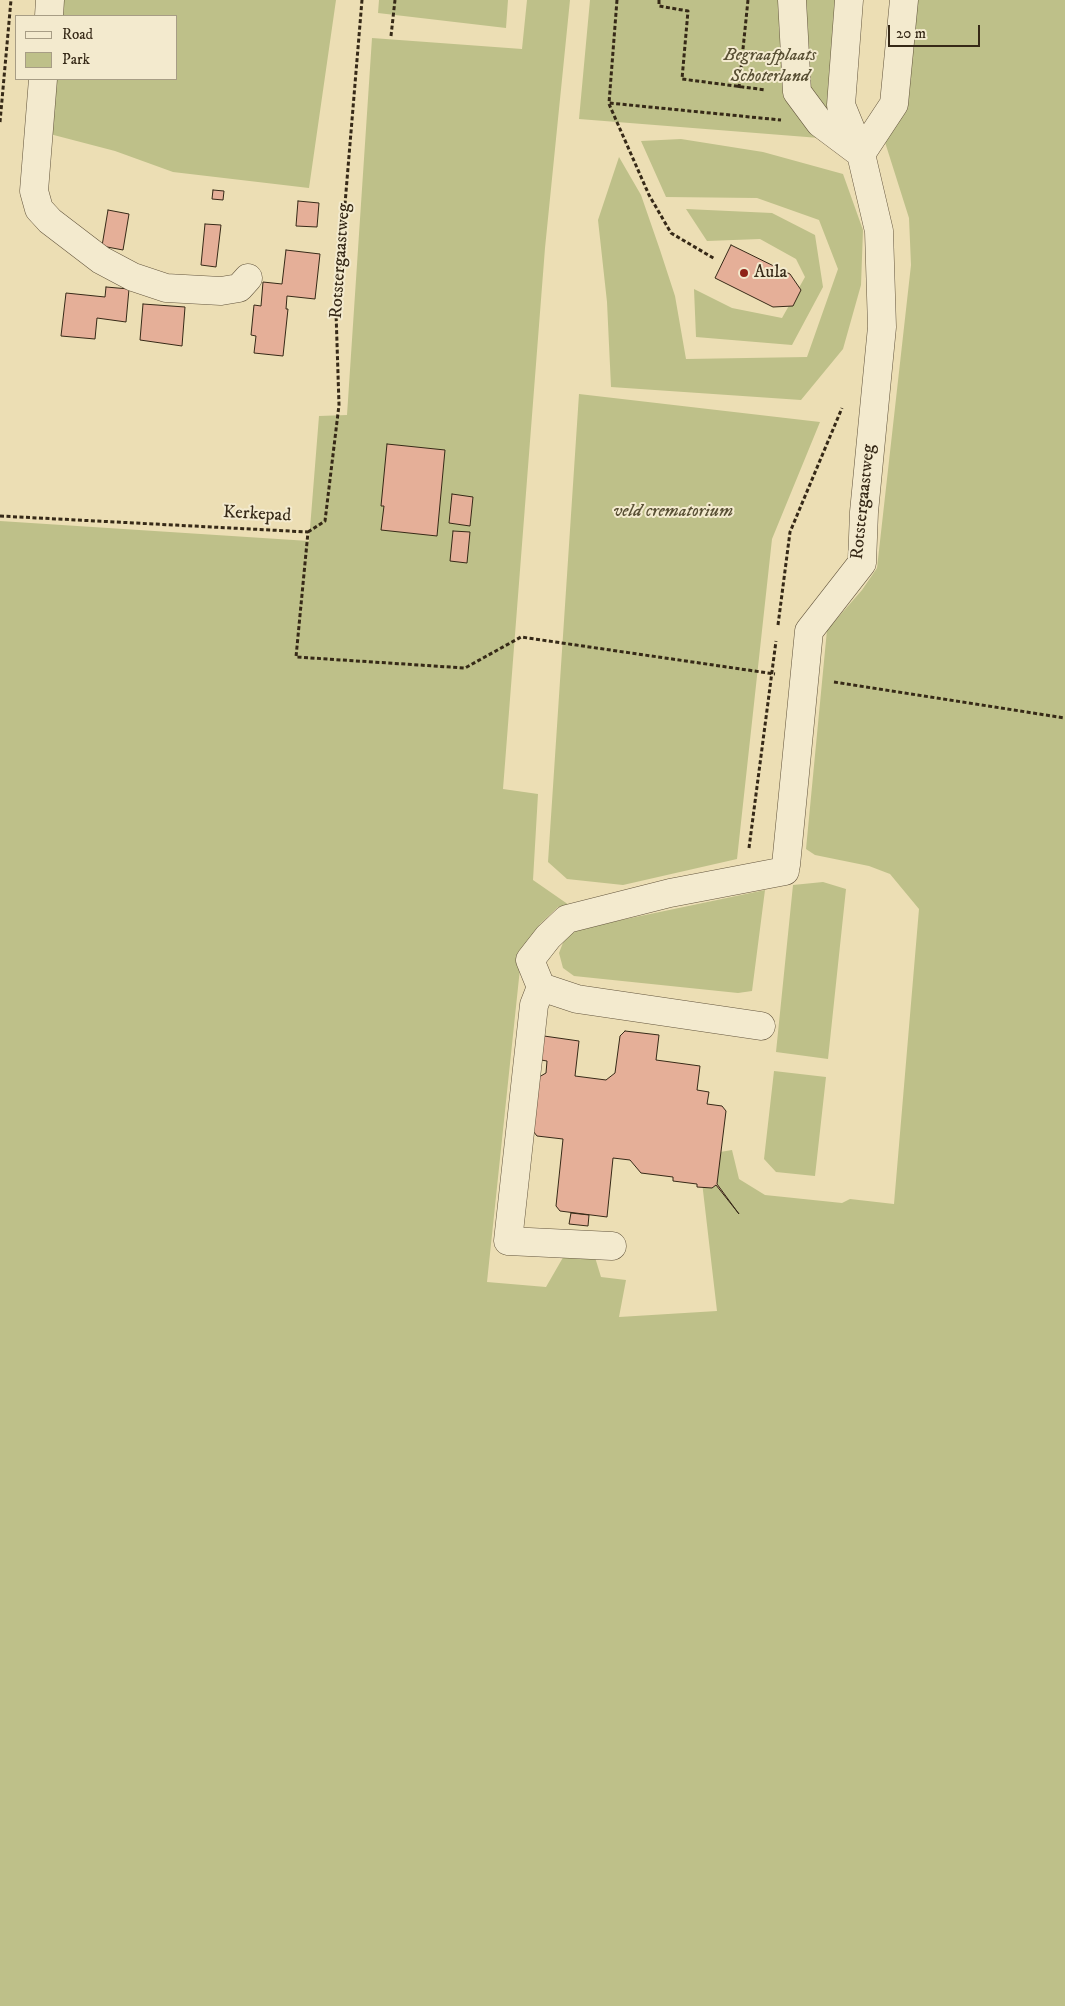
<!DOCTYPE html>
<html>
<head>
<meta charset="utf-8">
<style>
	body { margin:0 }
	#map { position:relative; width:1065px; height:2006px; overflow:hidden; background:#ecdeb4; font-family:"IM FELL DW Pica",serif }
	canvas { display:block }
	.legend { position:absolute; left:15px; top:15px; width:162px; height:65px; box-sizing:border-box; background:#f3eace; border:1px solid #a79d85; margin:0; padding:6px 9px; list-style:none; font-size:15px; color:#362917 }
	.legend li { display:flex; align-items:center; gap:10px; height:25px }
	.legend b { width:25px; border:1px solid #a79d85 }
	.scale { position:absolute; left:888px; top:25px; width:92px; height:22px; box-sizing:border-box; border:2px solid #362917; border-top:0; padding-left:6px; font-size:15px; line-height:18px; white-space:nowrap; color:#362917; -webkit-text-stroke:4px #f3eace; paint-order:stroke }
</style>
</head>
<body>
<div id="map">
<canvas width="1065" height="2006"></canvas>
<ul class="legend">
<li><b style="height:6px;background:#f3eace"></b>Road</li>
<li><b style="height:14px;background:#bec089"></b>Park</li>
</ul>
<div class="scale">20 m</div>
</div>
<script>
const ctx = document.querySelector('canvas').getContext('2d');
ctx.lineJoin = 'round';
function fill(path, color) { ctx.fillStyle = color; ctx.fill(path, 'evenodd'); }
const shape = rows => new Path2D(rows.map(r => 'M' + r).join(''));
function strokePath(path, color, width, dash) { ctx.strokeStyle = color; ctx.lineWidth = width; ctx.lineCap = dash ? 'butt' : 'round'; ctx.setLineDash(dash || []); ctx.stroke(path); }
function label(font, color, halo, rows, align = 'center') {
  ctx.font = font + ' "IM FELL DW Pica",serif'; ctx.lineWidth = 4; ctx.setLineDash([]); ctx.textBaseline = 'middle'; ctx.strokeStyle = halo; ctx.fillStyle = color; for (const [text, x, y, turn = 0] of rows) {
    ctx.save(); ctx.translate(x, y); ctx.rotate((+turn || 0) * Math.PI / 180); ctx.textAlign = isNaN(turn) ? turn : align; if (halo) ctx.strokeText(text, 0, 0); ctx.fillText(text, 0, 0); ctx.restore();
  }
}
fill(shape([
	[59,0,336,0,309,188,173,172,115,151,46,133,51,79,176,79,176,16,58,16],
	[379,0,508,0,506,28,378,13],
	[527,0,570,0,545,248,503,789,538,794,533,880,569,905,558,907,540,924,521,959,487,1282,546,1287,565,1254,594,1254,601,1277,626,1280,619,1317,717,1311,702,1182,720,1152,732,1150,739,1179,765,1195,842,1203,850,1199,894,1204,919,909,890,874,869,866,815,855,806,849,827,630,862,590,877,568,911,265,909,218,884,139,895,0,1065,0,1065,2006,0,2006,0,521,309,541,319,416,347,415,372,38,522,49],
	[590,0,844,0,832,139,579,119],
	[681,139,763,152,843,174,863,230,861,285,843,349,801,400,611,387,607,302,598,220,619,157,641,195,660,250,675,296,686,359,807,357,838,269,819,220,757,198,666,197,641,141],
	[686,209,772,213,815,235,823,287,792,345,696,337,694,289,732,308,782,318,805,277,796,259,760,239,707,241],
	[579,394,820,422,772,539,737,859,623,885,567,879,548,862],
	[823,882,846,889,828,1059,776,1052,793,885],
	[765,890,752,991,738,993,574,976,563,968,559,953,566,935,583,928],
	[774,1071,826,1077,815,1176,776,1172,764,1159]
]), '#bec089');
const building = shape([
	[213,190,224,191,223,200,212,199,213,190],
	[298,201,319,203,317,227,296,226,298,201],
	[108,210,129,214,123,250,102,246,108,210],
	[205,224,221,225,216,267,201,265,205,224],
	[731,245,790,274,801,290,793,306,773,307,715,278,731,245],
	[286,250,320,254,315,299,287,296,286,309,288,309,283,356,254,353,256,336,251,335,254,305,261,306,263,282,282,284,286,250],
	[106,287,129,289,126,322,97,318,95,339,61,336,66,293,105,297,106,287],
	[143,304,185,307,182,346,140,340,143,304],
	[387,444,445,450,437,536,381,530,384,506,381,506,387,444],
	[452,494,473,497,470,526,449,523,452,494],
	[453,531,470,532,467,563,450,561,453,531],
	[625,1031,659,1035,656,1060,700,1066,697,1090,709,1092,707,1104,722,1106,726,1111,717,1184,739,1214,716,1185,712,1188,697,1187,697,1184,673,1181,673,1177,641,1173,630,1160,613,1158,607,1217,560,1211,556,1206,563,1139,537,1136,533,1131,539,1077,546,1073,547,1061,541,1060,544,1036,579,1041,575,1076,606,1080,615,1073,620,1036,625,1031],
	[571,1213,589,1215,588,1226,569,1224,571,1213]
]);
fill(building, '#e5af98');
strokePath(building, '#362917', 1);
const minor = shape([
	[792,0,797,92,820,123,860,153],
	[49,16,50,0],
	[43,79,34,191,39,209,50,221,101,260,133,277,166,288,221,291,239,288,248,278],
	[861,154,894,104,904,0],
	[786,865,809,631,862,563,864,512,882,327,879,231,861,154,841,105,849,0],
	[541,987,534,1005,508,1241,612,1246],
	[761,1026,577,999,541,987,530,960,548,937,567,919,670,893,785,871]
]);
strokePath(minor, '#64563e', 29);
strokePath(shape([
	[617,0,609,103,781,120],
	[659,0,659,6,688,11,682,79,766,90],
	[391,36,395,0],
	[739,88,748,0],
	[609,104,649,195,671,233,715,259],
	[0,122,11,0],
	[0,516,308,532,296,657,465,668,521,637,775,674],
	[308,532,325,521,339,405,336,312,362,0],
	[778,625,790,532,842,408],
	[834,682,1065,718],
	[749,848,776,641]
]), '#362917', 3, [4, 2.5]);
strokePath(minor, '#f3eace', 28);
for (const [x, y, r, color] of [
	[744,273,5,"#8f2418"]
]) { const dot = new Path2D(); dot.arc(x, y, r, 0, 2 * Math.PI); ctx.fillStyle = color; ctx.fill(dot); strokePath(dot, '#f3eace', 2); }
label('italic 18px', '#584f34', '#f3eace', [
	["Begraafplaats",770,56],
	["Schoterland",770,77],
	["veld crematorium",673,512]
]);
label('18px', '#362917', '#f3eace', [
	["Rotstergaastweg",341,261,-86],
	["Rotstergaastweg",864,502,-84],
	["Kerkepad",257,515,3]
]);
label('18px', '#362917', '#f3eace', [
	["Aula",754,273]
], 'left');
</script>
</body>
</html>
